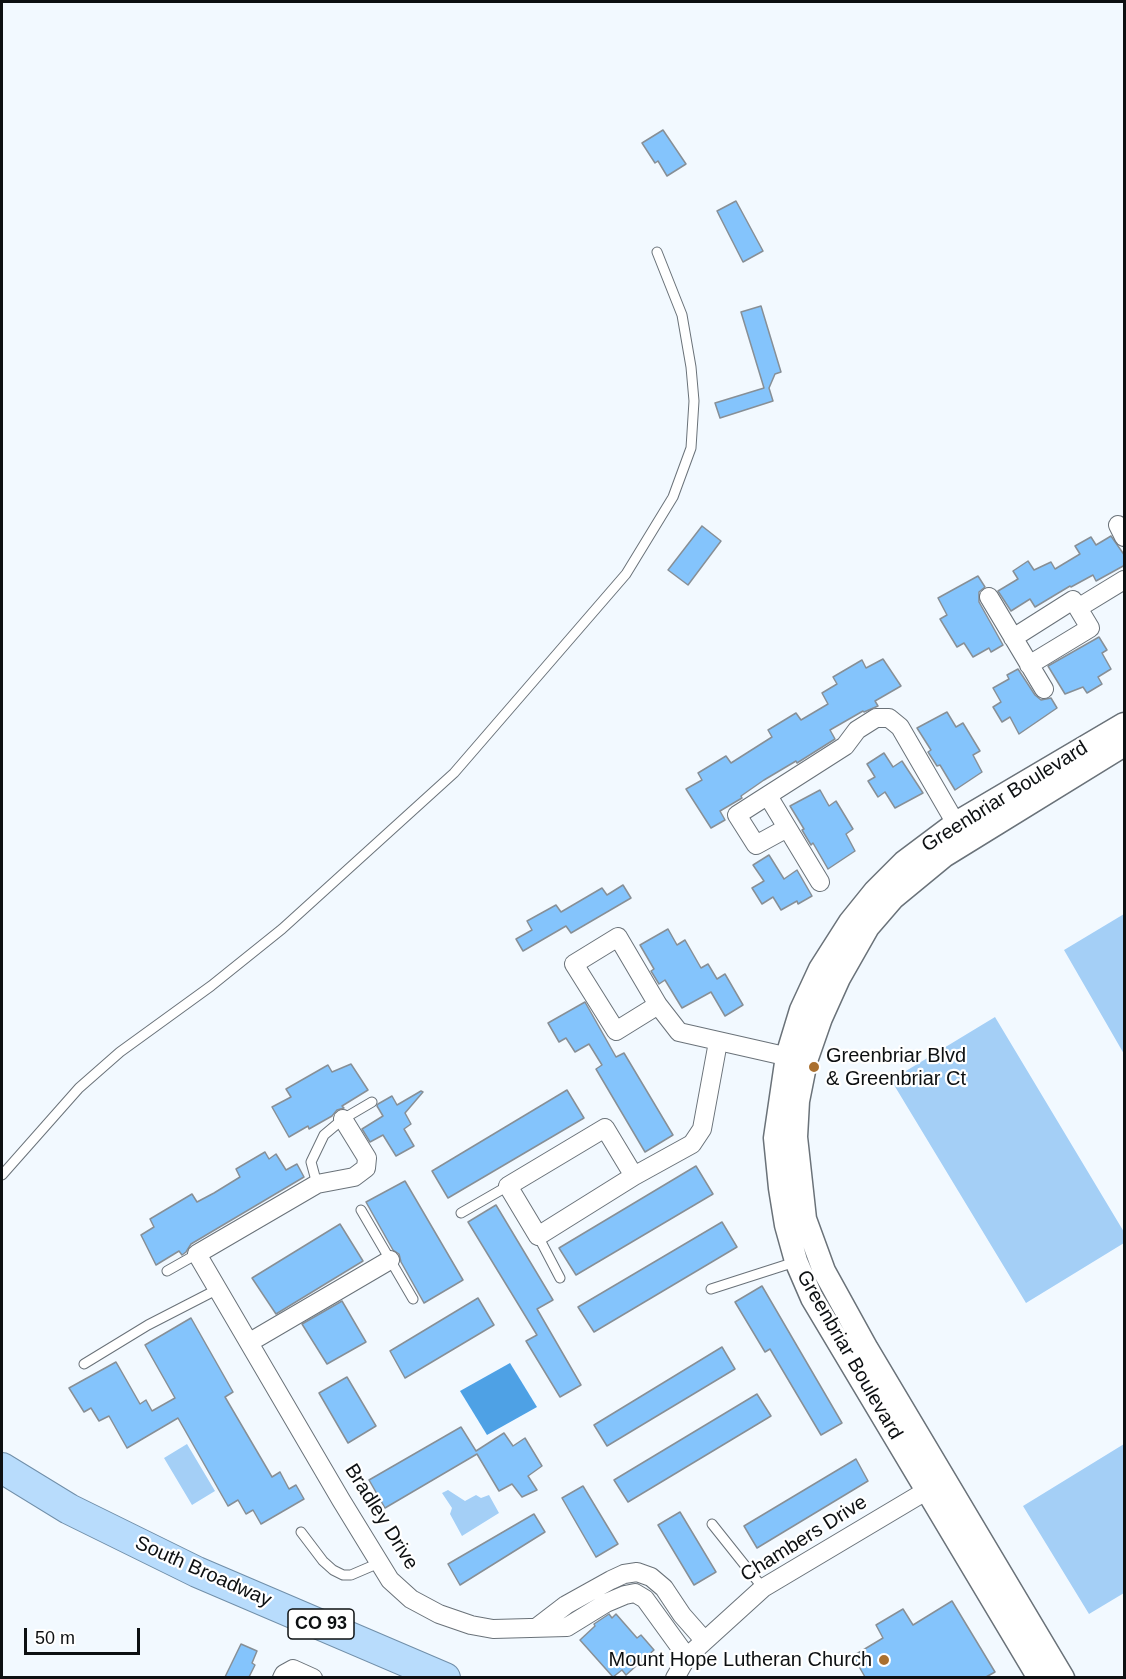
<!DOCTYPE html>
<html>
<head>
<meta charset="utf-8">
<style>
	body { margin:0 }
	#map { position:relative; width:1126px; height:1679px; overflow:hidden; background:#f2f9ff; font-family:Arial,sans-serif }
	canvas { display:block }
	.frame { position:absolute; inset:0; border:3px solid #0d1012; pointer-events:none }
	.scale { position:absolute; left:24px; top:1628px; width:116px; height:27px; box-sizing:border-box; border:3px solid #0d1012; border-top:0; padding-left:8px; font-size:18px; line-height:21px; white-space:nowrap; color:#0d1012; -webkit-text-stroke:4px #fff; paint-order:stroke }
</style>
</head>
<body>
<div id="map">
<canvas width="1126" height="1679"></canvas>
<div class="frame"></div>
<div class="scale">50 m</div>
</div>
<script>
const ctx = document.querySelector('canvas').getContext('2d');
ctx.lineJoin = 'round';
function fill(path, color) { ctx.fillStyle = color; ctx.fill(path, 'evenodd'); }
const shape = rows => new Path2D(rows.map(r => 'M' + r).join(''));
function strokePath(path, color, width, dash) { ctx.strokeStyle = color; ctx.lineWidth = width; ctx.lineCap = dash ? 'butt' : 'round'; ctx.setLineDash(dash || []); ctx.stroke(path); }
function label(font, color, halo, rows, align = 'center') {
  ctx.font = font + ' Arial,sans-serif'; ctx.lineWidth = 4.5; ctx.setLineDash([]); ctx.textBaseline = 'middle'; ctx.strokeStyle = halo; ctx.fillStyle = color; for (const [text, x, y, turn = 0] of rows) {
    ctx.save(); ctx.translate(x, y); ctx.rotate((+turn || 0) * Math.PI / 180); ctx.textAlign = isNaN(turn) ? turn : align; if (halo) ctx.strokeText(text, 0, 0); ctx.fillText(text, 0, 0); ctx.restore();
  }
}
fill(shape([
	[1124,914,1124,1054,1064,950],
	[995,1017,1124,1232,1124,1243,1026,1303,891,1080],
	[187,1444,215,1491,192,1505,164,1458],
	[1124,1444,1124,1593,1089,1614,1023,1506],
	[448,1490,465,1501,476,1495,481,1498,489,1495,499,1513,462,1536,450,1514,452,1508,442,1493]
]), '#a4cff6');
fill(shape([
	[510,1363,537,1407,487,1435,460,1391]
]), '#4ea1e5');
const building = shape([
	[663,130,686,164,667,176,658,161,655,163,642,143,663,130],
	[736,201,763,251,743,262,717,211,736,201],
	[761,306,781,372,775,374,769,388,773,401,720,418,715,403,764,388,741,312,761,306],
	[702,526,721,541,688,585,668,570,702,526],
	[1111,536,1125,556,1125,565,1096,581,1093,575,1071,587,1070,586,1035,607,1030,599,1011,611,998,591,1018,579,1013,571,1028,561,1034,570,1051,562,1055,569,1080,554,1075,546,1091,537,1096,545,1111,536],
	[978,576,985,587,979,592,979,602,1003,645,991,652,989,648,973,657,964,643,957,647,940,619,947,615,938,598,978,576],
	[1099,637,1107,650,1102,653,1111,669,1098,677,1102,684,1087,693,1083,687,1065,694,1048,666,1099,637],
	[883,659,901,686,875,701,878,706,864,712,863,711,830,730,835,739,797,763,796,761,764,780,741,796,742,798,720,811,725,820,711,828,686,789,702,780,698,773,726,756,731,763,772,737,768,730,796,713,801,720,828,704,822,693,837,684,833,677,862,660,866,668,883,659],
	[1018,669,1035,695,1041,700,1051,698,1057,708,1019,734,1010,717,1002,722,993,707,1001,702,993,688,1009,679,1007,675,1018,669],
	[947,712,956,727,963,723,980,751,973,755,982,772,955,790,940,765,937,766,928,752,931,750,917,728,947,712],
	[884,753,893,767,902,761,923,793,895,808,885,792,878,797,868,781,875,777,867,764,884,753],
	[820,790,829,806,836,801,853,829,846,834,855,851,828,869,813,843,811,845,802,830,804,829,790,806,820,790],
	[769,855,784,879,797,870,812,896,798,904,797,901,781,910,773,897,762,904,752,888,764,881,753,865,769,855],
	[623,885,631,898,571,933,566,926,523,951,516,939,532,930,527,921,556,905,561,912,602,888,607,895,623,885],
	[668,929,677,945,685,940,701,968,708,964,717,979,725,974,743,1005,725,1016,711,992,682,1008,665,980,659,984,651,971,654,969,640,945,668,929],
	[585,1002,616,1057,624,1053,673,1135,645,1152,596,1069,602,1065,589,1044,575,1052,566,1038,559,1042,548,1023,585,1002],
	[351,1064,368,1090,342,1106,344,1108,337,1110,332,1116,309,1129,308,1126,289,1137,272,1107,291,1097,286,1089,328,1065,332,1072,351,1064],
	[567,1090,584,1118,448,1198,432,1171,567,1090],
	[421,1091,423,1092,405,1113,411,1124,404,1129,414,1146,396,1156,383,1135,370,1142,362,1129,383,1116,377,1106,378,1104,392,1096,397,1105,421,1091],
	[265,1152,269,1159,276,1154,286,1170,297,1164,304,1177,191,1244,186,1252,182,1255,179,1251,156,1265,141,1235,154,1227,150,1219,192,1194,197,1202,214,1193,240,1177,236,1169,265,1152],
	[696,1166,713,1194,576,1275,559,1248,696,1166],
	[405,1181,463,1280,424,1303,401,1262,399,1254,393,1250,366,1202,405,1181],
	[496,1205,553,1300,537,1309,581,1385,560,1397,526,1341,537,1335,468,1222,496,1205],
	[722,1222,737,1247,594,1332,578,1307,722,1222],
	[340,1224,363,1261,276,1314,252,1278,340,1224],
	[762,1286,842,1423,821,1435,770,1349,765,1352,735,1302,762,1286],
	[478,1298,494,1325,405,1378,390,1351,478,1298],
	[342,1301,366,1342,327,1364,302,1324,342,1301],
	[191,1318,233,1392,225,1397,272,1477,280,1472,289,1489,296,1485,304,1499,261,1524,253,1510,246,1514,238,1500,228,1506,178,1418,127,1448,109,1416,99,1421,91,1408,84,1412,69,1388,116,1362,140,1404,146,1400,152,1411,175,1398,145,1345,191,1318],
	[722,1347,735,1369,607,1446,594,1425,722,1347],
	[347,1377,376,1426,348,1443,319,1393,347,1377],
	[757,1394,771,1416,628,1502,614,1480,757,1394],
	[461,1427,476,1451,504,1433,513,1446,525,1438,542,1466,528,1476,537,1490,522,1497,512,1484,499,1491,477,1454,385,1508,369,1480,461,1427],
	[856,1459,868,1481,757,1548,744,1526,856,1459],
	[583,1486,618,1544,596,1557,562,1498,583,1486],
	[680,1512,716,1572,694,1585,658,1525,680,1512],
	[534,1514,545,1532,460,1585,448,1564,534,1514],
	[952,1601,995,1672,986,1677,865,1677,853,1656,883,1638,876,1625,903,1609,913,1625,952,1601],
	[609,1614,612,1618,616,1614,637,1638,641,1635,654,1650,626,1675,622,1670,613,1677,580,1640,595,1626,594,1624,609,1614],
	[241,1644,257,1651,252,1663,255,1665,249,1677,225,1677,241,1644]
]);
fill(building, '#84c4fc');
strokePath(building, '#878f96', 1.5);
const service = shape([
	[2,1175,79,1088,120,1052,211,986,282,929,454,773,626,574,673,497,691,448,694,401,691,367,682,315,657,252],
	[317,1184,311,1162,324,1135,343,1119,372,1102],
	[361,1210,413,1299],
	[461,1213,508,1186],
	[538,1236,560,1278],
	[167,1271,197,1254],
	[711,1289,795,1262],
	[84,1364,148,1325,218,1289],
	[712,1524,763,1588],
	[301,1532,323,1561,333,1570,343,1575,351,1575,379,1563]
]);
const minor = shape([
	[1118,525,1124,537],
	[989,597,1044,689],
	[1013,638,1073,600,1078,608,1124,580],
	[1029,665,1090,628,1078,608],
	[768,796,820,882],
	[787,828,756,845,737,815,845,746,857,730,876,718,889,718,900,727,962,834],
	[658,1005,616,1031,574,964,618,937,658,1005,679,1032,798,1059],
	[343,1119,367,1158,366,1168,354,1177,317,1184,197,1254,341,1500,390,1580,411,1599,439,1614,471,1625,493,1629,567,1627,606,1603,625,1595,635,1593,645,1599,687,1657],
	[634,1176,605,1128,508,1186,538,1236,634,1176,692,1144,702,1129,718,1042],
	[250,1342,390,1260],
	[536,1628,566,1605,611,1580,624,1574,637,1572,651,1577,664,1588,682,1615,704,1640],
	[282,1678,284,1674,293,1669,313,1678],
	[675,1678,687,1657,763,1588,936,1485]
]);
const tertiary = shape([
	[1039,1678,812,1298,796,1261,786,1225,780,1188,775,1138,787,1056,801,1010,820,969,850,922,875,891,904,862,956,823,1124,724],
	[1063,1678,867,1349,824,1271,805,1219,796,1137,798,1101,806,1061,821,1018,839,978,868,927,893,898,944,856,1124,745]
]);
const trunk = shape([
	[2,1468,69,1509,197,1572,445,1678]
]);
strokePath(service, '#6a7279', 11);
strokePath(minor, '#6a7279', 20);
strokePath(tertiary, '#6a7279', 25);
strokePath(trunk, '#718fa9', 32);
strokePath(service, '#fff', 9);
strokePath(minor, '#fff', 18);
strokePath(tertiary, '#fff', 22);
strokePath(trunk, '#b8dcfc', 30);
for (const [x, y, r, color] of [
	[814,1067,6,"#aa7030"],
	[884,1660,6,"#aa7030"]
]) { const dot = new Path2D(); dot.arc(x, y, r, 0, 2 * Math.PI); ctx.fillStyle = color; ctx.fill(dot); strokePath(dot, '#fff', 2); }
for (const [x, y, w] of [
	[321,1624,66]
]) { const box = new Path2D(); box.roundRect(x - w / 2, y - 15, w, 30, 4.5); ctx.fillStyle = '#fff'; ctx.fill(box); strokePath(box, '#0d1012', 1.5); }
label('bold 18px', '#0d1012', null, [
	["CO 93",321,1624]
]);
label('20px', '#0d1012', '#fff', [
	["Greenbriar Boulevard",1005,797,-32],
	["Greenbriar Boulevard",849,1355,60],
	["Bradley Drive",381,1517,58],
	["Chambers Drive",804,1539,-32],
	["South Broadway",203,1572,24]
]);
label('20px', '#0d1012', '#fff', [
	["Greenbriar Blvd",826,1056],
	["& Greenbriar Ct",826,1079],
	["Mount Hope Lutheran Church",872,1660,"right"]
], 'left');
</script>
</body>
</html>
